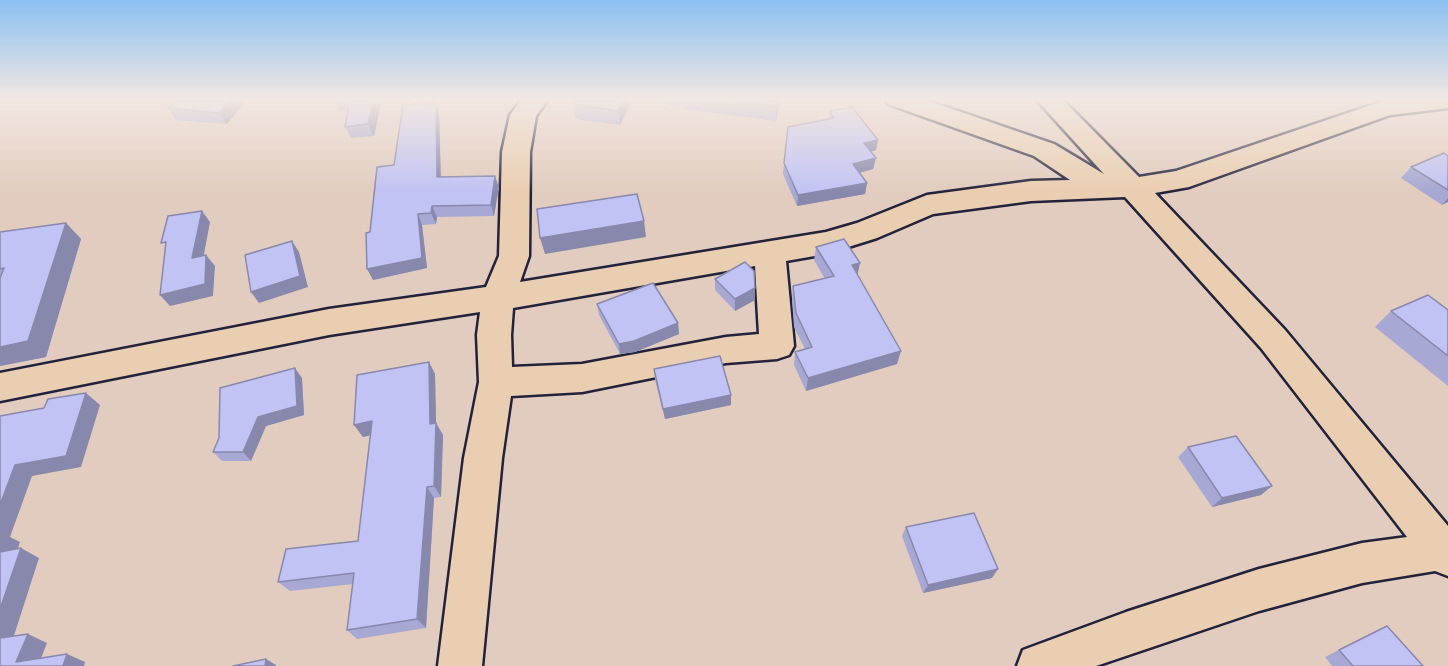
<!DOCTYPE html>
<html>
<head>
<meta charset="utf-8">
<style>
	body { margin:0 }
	canvas { display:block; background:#e2ccbf }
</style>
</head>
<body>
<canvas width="1448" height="666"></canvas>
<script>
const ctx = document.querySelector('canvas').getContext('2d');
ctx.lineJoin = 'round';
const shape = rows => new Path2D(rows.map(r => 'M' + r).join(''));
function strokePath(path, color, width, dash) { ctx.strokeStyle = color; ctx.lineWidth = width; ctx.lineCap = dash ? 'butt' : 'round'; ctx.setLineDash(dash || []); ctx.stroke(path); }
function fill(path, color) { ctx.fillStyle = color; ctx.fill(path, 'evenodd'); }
const minor = shape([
	[522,99,548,99,536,116,530,152,529,256,520,282,826,232,857,223,927,195,1031,181,1070,180,1034,156,888,104,885,99,923,99,1054,144,1104,174,1036,99,1062,99,1139,177,1176,171,1386,100,1448,99,1448,108,1390,115,1189,187,1155,193,1285,330,1448,526,1448,576,1435,571,1362,583,1259,611,1096,666,1017,666,1023,650,1126,612,1259,569,1362,543,1407,537,1261,348,1125,197,1031,201,933,214,877,238,826,254,786,261,794,346,789,355,777,359,726,363,582,392,511,396,502,458,482,666,438,666,464,458,479,382,477,335,480,312,329,335,0,401,0,373,329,309,486,287,499,256,502,152,510,115,522,99],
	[755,266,759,334,726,337,582,364,512,367,511,335,513,308,755,266]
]);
strokePath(minor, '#22223b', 5);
fill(minor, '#eaceb1');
fill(shape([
	[334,99,382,99,374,136,351,138,345,127,348,111,339,111],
	[633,99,620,125,576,119,573,104],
	[639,99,781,99,776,121,683,109,683,107],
	[1327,99,1348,99,1332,103],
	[436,102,439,113,441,177,499,187,494,216,437,217,436,224,422,225,427,268,373,280,370,232,394,165],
	[244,103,227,124,176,120,168,108],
	[830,111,878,140,876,150,871,152,876,158,873,169,859,173,867,183,865,194,797,206,783,174,784,163,829,120],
	[1448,156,1448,202,1442,205,1401,178,1411,167],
	[66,223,81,239,46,357,0,366,0,232],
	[816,247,857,275,897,364,806,391,794,365,795,352,805,349,794,327,792,300,793,286,825,279,814,260],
	[715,279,755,300,735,311,715,290],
	[597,304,678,323,679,334,635,352,620,354,599,315],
	[1448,310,1448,386,1375,327,1391,311],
	[429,362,435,374,436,423,443,435,441,497,434,498,426,628,357,639,347,630,353,584,290,591,278,582,358,541,370,435,363,437],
	[654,369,731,395,731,405,665,419,655,380],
	[302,378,304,415,266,426,251,461,222,461,213,452],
	[1188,447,1261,495,1212,507,1178,457],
	[906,527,992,578,923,593,902,536],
	[1372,633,1423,666,1332,666,1325,657]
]), '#a7a8d3');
fill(shape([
	[231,99,242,99,244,103,227,124,219,113],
	[374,99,382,99,374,136,368,124],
	[624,99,633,99,620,125,618,111],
	[778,99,781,99,776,121,776,106],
	[1335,99,1348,99,1332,103],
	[436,102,439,113,441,188,437,177],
	[878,140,876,150,862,154,864,143],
	[876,158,873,169,851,175,853,164],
	[495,176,499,187,494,216,491,205],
	[867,183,865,194,797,206,798,195],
	[1448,198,1448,202,1442,205],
	[432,206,437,217,436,224,431,213],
	[202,211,210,222,201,270,192,258],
	[418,214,422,225,427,268,373,280,367,269],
	[644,221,646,237,545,254,540,238],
	[66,223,81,239,46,357,0,366,0,347],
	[292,241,299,252,308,287,259,303,251,292],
	[206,255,215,266,213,296,170,306,160,295],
	[860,263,857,277,852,265],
	[755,288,755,300,735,311,735,299],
	[678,323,679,334,635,352,620,354,619,344],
	[901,351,897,364,806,391,808,378],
	[429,362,435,374,436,423,443,435,441,497,434,486,430,424],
	[295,368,302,378,304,415,266,426,251,461,243,452,258,417],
	[86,393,100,405,81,467,32,476,10,537,20,542,13,563,0,556,0,505,15,465],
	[731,395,731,405,665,419,663,409],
	[372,421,380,433,363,437,354,425],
	[1272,486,1261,495,1212,507,1222,498],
	[427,487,434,498,426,628,417,619],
	[21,548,39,558,10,648,0,643,0,609],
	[998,569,992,578,923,593,928,585],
	[28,634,47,643,38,666,16,662],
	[67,654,85,662,84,666,63,666],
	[266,659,276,665,276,666,265,666]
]), '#8888ac');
const building = shape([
	[176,99,231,99,219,113,168,108,176,99],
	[350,99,374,99,368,124,345,127,350,99],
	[576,99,624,99,618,111,573,104,576,99],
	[719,99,778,99,776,106,719,99],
	[436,102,437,177,495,176,491,205,432,206,431,213,418,214,422,258,367,269,366,233,370,232,377,167,394,165,403,105,436,102],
	[852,107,878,140,864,143,876,158,853,164,867,183,798,195,784,163,788,127,834,118,830,111,852,107],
	[1444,153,1448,156,1448,190,1411,167,1444,153],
	[637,194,644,221,540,238,537,209,637,194],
	[202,211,192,258,206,255,205,284,160,295,166,242,161,243,168,216,202,211],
	[66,223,28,341,0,347,0,278,4,268,0,269,0,232,66,223],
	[844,239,860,263,852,265,901,351,808,378,795,352,812,347,796,313,793,286,834,276,816,247,844,239],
	[292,241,300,276,251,292,245,255,292,241],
	[745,262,754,271,755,288,735,299,715,279,745,262],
	[653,283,678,323,634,341,619,344,597,304,653,283],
	[1428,295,1448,310,1448,356,1391,311,1428,295],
	[720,356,731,395,663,409,654,369,720,356],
	[429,362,430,424,436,423,434,486,427,487,417,619,347,630,354,573,278,582,286,549,358,541,372,421,354,425,357,375,429,362],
	[295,368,297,406,258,417,243,452,213,452,219,438,220,388,295,368],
	[86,393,66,456,15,465,0,505,0,416,44,408,48,399,86,393],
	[1236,436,1272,486,1222,498,1188,447,1236,436],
	[974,513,998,569,928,585,906,527,974,513],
	[21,548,0,609,0,552,21,548],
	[1387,626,1423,666,1353,666,1339,650,1387,626],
	[28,634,16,662,67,654,63,666,0,666,0,638,28,634],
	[266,659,265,666,233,666,266,659]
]);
fill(building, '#c2c3f5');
strokePath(building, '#8888ac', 1.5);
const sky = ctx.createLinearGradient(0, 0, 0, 192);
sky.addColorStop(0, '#8bc0f1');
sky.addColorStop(0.52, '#f2e8e2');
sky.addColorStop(1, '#f2e8e200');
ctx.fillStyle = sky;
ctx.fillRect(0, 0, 1448, 192);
</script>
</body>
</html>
